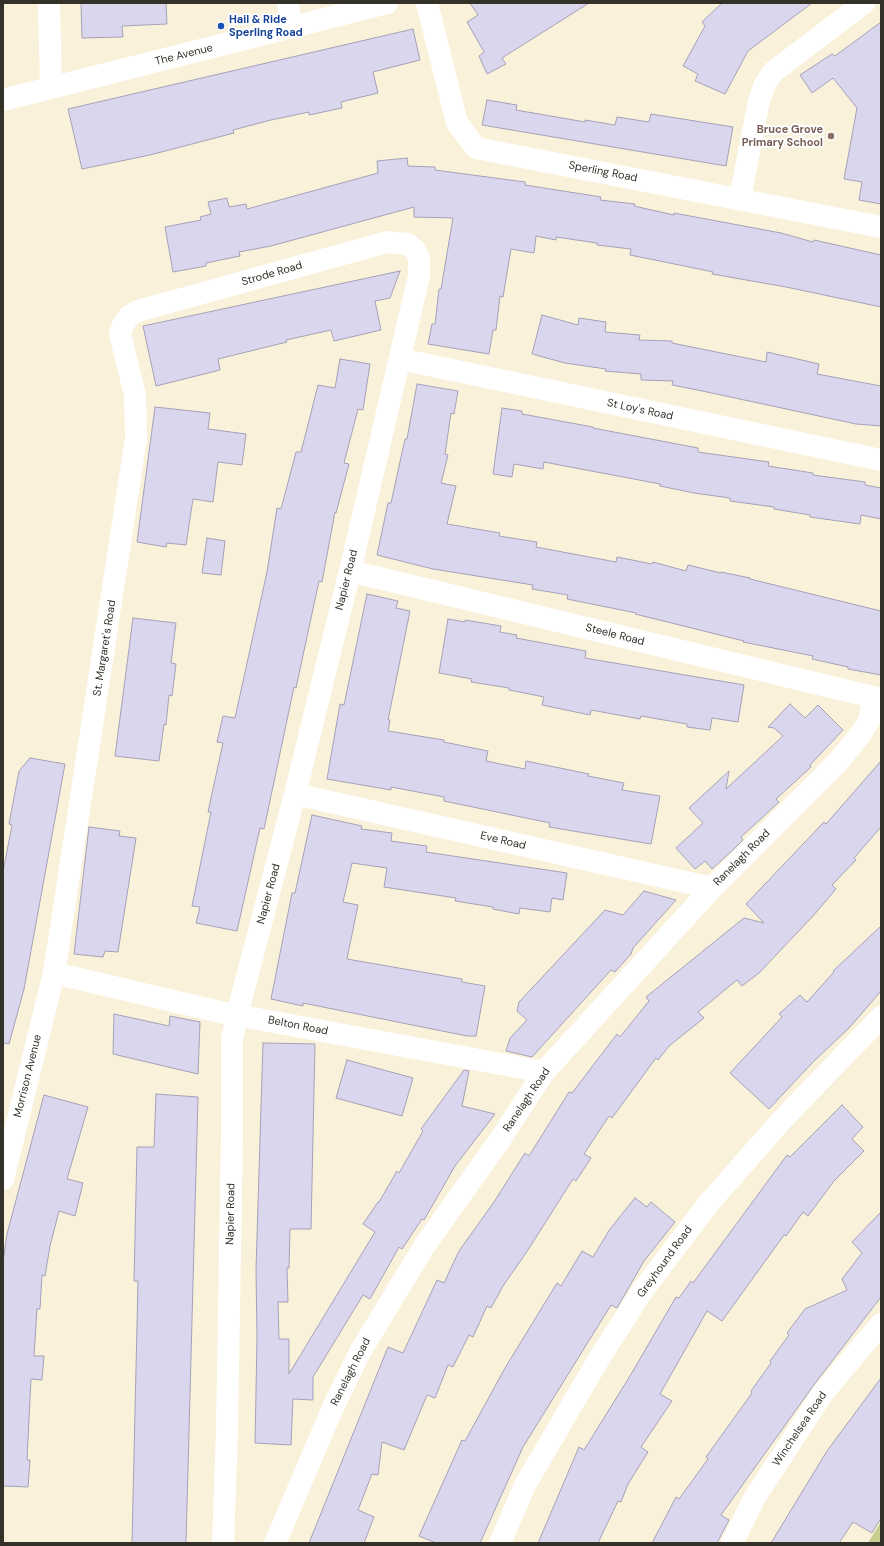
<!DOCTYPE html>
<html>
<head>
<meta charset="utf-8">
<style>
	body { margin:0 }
	#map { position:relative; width:884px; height:1546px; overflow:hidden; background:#faf1da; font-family:"DM Sans",sans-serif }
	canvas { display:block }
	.frame { position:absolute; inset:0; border:4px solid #343128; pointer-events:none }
</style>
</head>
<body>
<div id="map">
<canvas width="884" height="1546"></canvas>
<div class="frame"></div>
</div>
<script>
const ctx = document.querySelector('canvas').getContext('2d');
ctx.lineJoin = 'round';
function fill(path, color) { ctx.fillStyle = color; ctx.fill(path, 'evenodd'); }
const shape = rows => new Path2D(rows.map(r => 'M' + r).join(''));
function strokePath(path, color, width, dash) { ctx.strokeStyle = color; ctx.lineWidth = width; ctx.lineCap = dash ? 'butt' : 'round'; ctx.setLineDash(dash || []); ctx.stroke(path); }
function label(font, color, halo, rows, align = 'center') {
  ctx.font = font + ' "DM Sans",sans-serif'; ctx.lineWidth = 4; ctx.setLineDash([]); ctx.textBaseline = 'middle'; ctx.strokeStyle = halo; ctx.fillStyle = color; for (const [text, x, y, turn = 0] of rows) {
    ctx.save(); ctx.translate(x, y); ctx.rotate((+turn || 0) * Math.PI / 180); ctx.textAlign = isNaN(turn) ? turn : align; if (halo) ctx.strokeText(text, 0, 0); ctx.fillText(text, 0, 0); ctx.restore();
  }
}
fill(shape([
	[881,1521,881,1543,868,1543,879,1525]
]), '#c6cf8f');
const building = shape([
	[81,3,166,3,167,24,122,26,123,37,82,38,81,3],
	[470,3,589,3,502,58,506,64,487,74,479,56,484,52,467,22,478,15,470,3],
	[722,3,812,3,748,51,725,94,695,81,698,74,683,66,705,26,702,22,722,3],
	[881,22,881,204,859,200,862,182,844,179,857,108,833,78,812,93,800,75,832,54,835,56,881,22],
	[413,29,420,60,373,72,378,93,341,102,342,108,309,115,309,112,271,120,233,130,234,133,150,155,82,169,68,109,413,29],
	[487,100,517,105,516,110,585,122,585,120,615,125,617,117,649,122,651,114,733,127,726,166,482,125,487,100],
	[407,158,408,166,435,167,435,170,525,182,525,185,601,197,600,200,635,204,634,206,674,215,674,213,781,233,813,242,814,240,881,255,881,307,786,287,712,274,713,272,699,269,630,255,631,249,597,245,597,243,556,237,556,240,536,236,534,253,511,249,503,297,500,296,496,330,493,330,489,354,428,344,432,324,435,324,439,289,441,289,453,218,414,217,414,207,271,246,239,252,240,256,206,263,206,266,173,272,165,227,201,220,200,217,211,214,208,202,227,198,229,207,246,204,247,209,378,173,377,161,407,158],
	[400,271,390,298,375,301,381,330,334,341,331,330,286,340,287,342,218,359,220,370,156,386,143,326,400,271],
	[542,315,578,325,579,318,606,322,605,332,640,335,639,340,672,341,672,343,766,362,767,352,819,364,817,374,881,386,881,426,856,424,707,392,672,385,673,381,641,380,641,374,605,371,606,369,565,363,532,354,542,315],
	[340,359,370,364,363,410,358,409,344,463,349,464,336,513,335,512,322,582,319,581,296,688,294,687,264,829,260,828,237,931,196,923,200,907,192,906,211,812,208,812,223,743,217,742,223,716,235,718,267,572,277,508,281,509,296,452,301,452,318,385,335,388,340,359],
	[417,384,458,391,454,414,451,413,445,454,448,455,441,483,456,486,447,524,500,533,499,536,537,542,536,547,616,562,617,557,652,564,653,562,686,571,688,565,721,573,721,572,750,578,750,579,881,611,881,675,848,669,848,667,812,659,813,656,743,642,744,641,635,614,636,613,567,599,568,595,532,589,533,585,433,569,377,555,388,503,391,503,405,439,407,439,417,384],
	[155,407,210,413,208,429,246,434,242,465,218,462,213,502,193,499,186,545,167,543,166,547,137,542,155,407],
	[502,408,522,411,522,414,593,427,593,428,698,448,698,452,769,462,768,466,813,473,813,475,865,482,865,485,881,488,881,519,861,515,860,524,810,517,810,515,774,509,774,507,730,501,730,498,694,493,660,486,660,484,544,462,543,469,514,464,512,477,493,474,502,408],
	[207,538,225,541,221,575,202,573,207,538],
	[367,594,398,601,396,608,410,611,388,720,390,720,388,731,444,740,444,742,488,751,486,761,525,769,526,761,589,774,588,776,624,783,622,790,660,796,651,844,549,827,550,823,444,801,444,797,391,787,391,790,327,779,340,704,344,705,367,594],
	[133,618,176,623,171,663,176,664,172,696,169,695,166,725,164,724,159,761,115,756,133,618],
	[448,619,465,622,465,620,501,626,500,632,517,635,516,638,586,651,585,658,744,685,738,722,712,718,710,730,687,727,687,724,641,716,640,719,591,710,590,715,542,705,544,697,509,690,509,688,471,682,472,679,439,673,448,619],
	[790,704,805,718,818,705,843,730,810,765,811,767,776,799,779,802,741,837,743,840,735,848,712,869,705,861,695,869,676,848,703,823,689,808,729,771,726,789,783,736,774,728,768,727,790,704],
	[30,758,65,764,24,989,9,1044,3,1043,3,872,12,825,9,824,19,771,30,758],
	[881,761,881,827,854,858,856,860,832,885,836,889,813,916,759,973,742,986,737,980,698,1012,704,1018,669,1046,658,1060,656,1058,612,1118,609,1116,584,1154,591,1158,576,1181,573,1179,526,1253,503,1286,491,1308,487,1306,473,1337,469,1335,453,1367,448,1365,435,1398,427,1395,404,1450,382,1442,378,1475,372,1474,358,1510,374,1517,364,1543,309,1543,388,1347,403,1353,437,1280,444,1283,459,1251,494,1202,525,1153,529,1156,569,1092,572,1093,617,1034,620,1037,649,1001,646,997,744,918,764,923,746,904,824,822,826,824,881,761],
	[312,815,362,826,361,829,392,833,391,841,427,846,426,852,567,873,563,900,552,898,550,912,520,908,519,914,493,909,493,907,455,901,456,898,384,887,387,868,352,863,343,902,358,905,347,959,462,979,462,982,485,986,476,1036,467,1036,303,1003,303,1006,271,999,292,893,295,893,312,815],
	[89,827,120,831,119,836,136,838,118,952,105,951,103,957,74,954,89,827],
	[644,891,676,900,633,948,631,954,615,972,611,970,532,1057,506,1051,510,1038,527,1020,517,1011,519,1002,605,910,623,915,644,891],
	[881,926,881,991,850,1027,813,1062,769,1109,730,1073,782,1017,779,1014,800,995,807,1002,834,972,833,971,881,926],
	[114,1014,169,1026,170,1016,200,1022,198,1074,113,1054,114,1014],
	[263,1043,315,1044,311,1229,290,1229,289,1268,287,1268,288,1302,278,1302,279,1339,289,1339,289,1374,375,1232,363,1224,378,1202,379,1202,397,1171,399,1173,423,1131,421,1129,464,1070,469,1071,462,1106,495,1114,455,1166,424,1220,422,1219,402,1249,399,1247,370,1299,363,1295,313,1377,313,1400,293,1399,291,1445,255,1443,257,1338,256,1269,263,1043],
	[347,1060,413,1078,402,1116,336,1098,347,1060],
	[156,1094,198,1097,186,1543,132,1543,138,1281,134,1281,137,1147,154,1147,156,1094],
	[44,1095,88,1107,67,1179,83,1183,75,1216,59,1211,50,1246,45,1276,42,1275,40,1309,37,1309,34,1356,44,1356,42,1380,31,1379,27,1460,30,1460,28,1487,3,1486,3,1262,7,1234,44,1095],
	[842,1105,863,1127,852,1139,864,1151,834,1181,808,1216,803,1212,786,1236,784,1235,722,1321,707,1311,660,1394,672,1401,641,1447,648,1452,628,1484,621,1502,618,1501,598,1543,538,1543,579,1447,584,1450,630,1376,676,1297,679,1298,691,1281,693,1283,787,1155,790,1157,842,1105],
	[635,1198,647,1207,651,1202,675,1222,644,1261,617,1308,611,1305,523,1447,480,1543,436,1543,419,1536,462,1440,465,1441,505,1368,557,1283,561,1286,582,1251,593,1257,610,1229,635,1198],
	[881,1212,881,1297,813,1386,721,1515,729,1520,717,1543,652,1543,676,1497,679,1499,708,1459,706,1457,752,1393,751,1391,771,1363,770,1361,789,1335,787,1333,805,1309,847,1290,842,1279,862,1253,852,1242,881,1212],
	[881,1378,881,1518,872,1533,853,1522,839,1543,771,1543,827,1451,881,1378]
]);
fill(building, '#d9d6ee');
strokePath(building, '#a4a1b7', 1);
strokePath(shape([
	[49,3,51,87],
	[288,3,291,28],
	[427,3,457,123,476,148,881,227],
	[3,100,387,3],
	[740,198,759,101,765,84,773,72,864,3],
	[400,359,881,460],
	[350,571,881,699],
	[295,794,712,888],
	[54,973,220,1012,544,1072],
	[3,1179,54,973,136,438,135,395,122,342,120,333,123,325,129,316,138,311,387,242,408,244,415,250,419,259,419,276,350,571,295,794,237,1015,232,1040,232,1132,227,1429,223,1543],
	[275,1543,334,1405,360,1352,425,1245,499,1141,544,1072,712,888,838,762,860,735,870,719,872,697],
	[500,1543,525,1485,600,1357,643,1290,708,1204,781,1121,881,1017],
	[732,1543,755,1497,823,1393,881,1324]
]), '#fff', 22);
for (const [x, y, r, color] of [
	[221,26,4,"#1a4fb4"],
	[831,136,4,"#8d6e63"]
]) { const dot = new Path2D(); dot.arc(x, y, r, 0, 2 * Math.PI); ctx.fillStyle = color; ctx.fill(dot); strokePath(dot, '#fff', 1.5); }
label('bold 11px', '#164399', '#fff', [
	["Hail & Ride",229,20],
	["Sperling Road",229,33]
], 'left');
label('11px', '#343128', '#fff', [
	["The Avenue",184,55,-14],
	["Sperling Road",603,172,11],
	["Strode Road",272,274,-16],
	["St Loy's Road",640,410,12],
	["Napier Road",347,580,-76],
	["Steele Road",615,635,14],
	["St. Margaret's Road",105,648,-81],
	["Eve Road",503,841,13],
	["Ranelagh Road",742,858,-45],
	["Napier Road",269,894,-75],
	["Belton Road",298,1026,11],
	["Morrison Avenue",28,1076,-76],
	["Ranelagh Road",527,1100,-56],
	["Napier Road",231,1214,-89],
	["Greyhound Road",665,1262,-54],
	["Ranelagh Road",351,1372,-63],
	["Winchelsea Road",800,1429,-56]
]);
label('bold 11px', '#785e54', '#fff', [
	["Bruce Grove",823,130],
	["Primary School",823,143]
], 'right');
</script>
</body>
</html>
